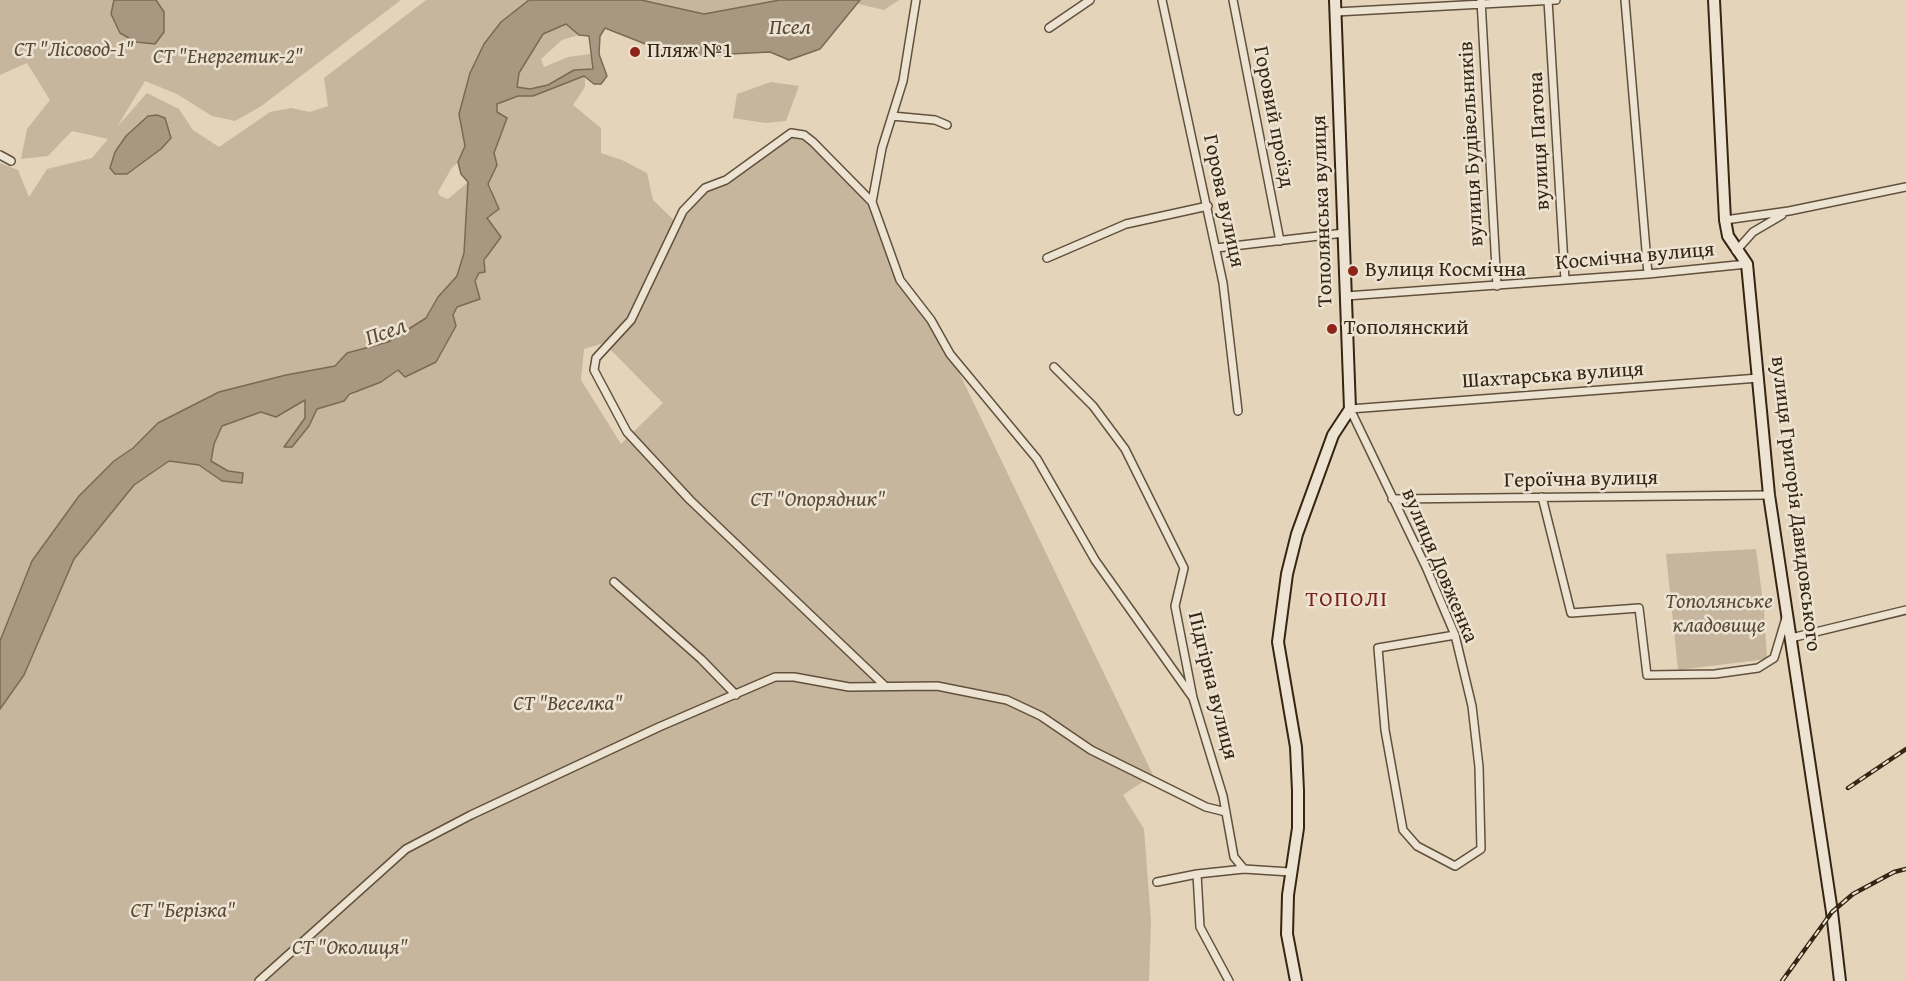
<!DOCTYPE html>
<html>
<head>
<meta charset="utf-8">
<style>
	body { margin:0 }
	canvas { display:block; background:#e4d4ba }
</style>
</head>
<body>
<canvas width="1906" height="981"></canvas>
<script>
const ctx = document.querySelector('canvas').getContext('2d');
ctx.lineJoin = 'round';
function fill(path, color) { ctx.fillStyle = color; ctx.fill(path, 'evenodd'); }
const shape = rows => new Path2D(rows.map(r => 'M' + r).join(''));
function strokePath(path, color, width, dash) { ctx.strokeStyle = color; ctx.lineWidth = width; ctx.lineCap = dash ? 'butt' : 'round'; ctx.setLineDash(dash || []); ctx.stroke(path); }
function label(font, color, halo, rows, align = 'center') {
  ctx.font = font + ' "Gentium Book Plus",serif'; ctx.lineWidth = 5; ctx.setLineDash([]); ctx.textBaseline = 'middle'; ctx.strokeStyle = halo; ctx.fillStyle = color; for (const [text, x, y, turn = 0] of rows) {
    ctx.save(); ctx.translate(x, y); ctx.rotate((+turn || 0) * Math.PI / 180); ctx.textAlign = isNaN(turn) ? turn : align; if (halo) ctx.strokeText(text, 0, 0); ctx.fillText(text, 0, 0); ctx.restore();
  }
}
fill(shape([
	[0,0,114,0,111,14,155,44,164,32,164,12,156,0,401,0,260,107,235,121,212,116,177,94,145,81,117,127,147,93,179,109,193,130,219,147,270,112,291,108,310,112,328,106,324,78,426,0,529,0,501,22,459,114,465,146,458,162,451,169,438,192,440,196,448,199,468,182,464,253,457,276,438,297,426,318,388,343,347,353,335,366,286,375,219,392,139,441,79,496,33,561,0,641,0,163,18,170,29,197,47,169,92,158,108,139,72,131,48,156,21,159,27,129,50,100,27,63,0,75],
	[126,136,161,149,145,160,110,168,115,152],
	[641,0,780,0,704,14],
	[860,0,899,0,884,10,858,4],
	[567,24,579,35,562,40,541,59,544,67,568,57,590,54,593,59,593,69,574,70,548,85,530,89,517,87,519,73,543,34],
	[585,76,585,87,573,105,601,128,601,153,622,160,647,173,653,200,677,223,705,188,716,185,784,135,798,133,865,191,900,280,950,354,1153,775,1123,795,1144,829,1151,921,1149,981,0,981,0,709,24,675,74,559,134,485,169,461,199,465,222,481,242,473,228,471,211,461,214,444,222,426,261,412,276,417,305,399,305,418,285,446,309,426,317,409,344,401,360,389,381,382,399,370,457,307,480,299,475,281,491,249,487,218,492,189,488,184,497,165,494,154,506,118,497,112,497,104,518,96,533,96],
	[604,343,663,403,621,444,581,380,584,349],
	[771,82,799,86,786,121,765,123,733,118,737,94],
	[1756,549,1764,610,1767,659,1678,670,1666,554]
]), '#c6b69d');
const water = shape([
	[114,0,156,0,164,12,164,32,155,44,136,42,120,33,111,14,114,0],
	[529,0,641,0,704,14,780,0,860,0,820,49,789,60,770,52,690,56,658,49,605,28,600,36,599,54,607,76,601,84,594,84,584,76,533,96,518,96,497,104,497,112,507,118,494,153,497,165,488,184,499,209,487,218,501,237,484,260,485,272,479,273,475,281,480,299,457,307,453,315,456,326,436,362,405,377,398,370,381,382,350,394,344,401,317,409,309,426,292,447,284,447,305,418,305,400,276,417,261,412,222,426,214,444,211,461,228,471,243,473,242,483,222,481,199,465,169,461,134,485,74,559,24,675,0,709,0,641,32,561,79,496,114,461,133,448,158,423,219,392,286,375,335,366,347,353,388,342,426,318,438,297,457,276,464,253,468,182,461,174,458,162,465,146,459,114,470,73,484,44,501,22,529,0],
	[566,24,579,35,589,36,593,69,574,70,548,85,530,89,517,87,519,73,543,34,566,24],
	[157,115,165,118,171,138,161,149,127,174,115,174,110,168,115,152,126,136,148,116,157,115]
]);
fill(water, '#a89881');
strokePath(water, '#7a6a55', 1.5);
const street = shape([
	[1162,0,1223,283,1238,411],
	[1233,0,1280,241],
	[1481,0,1497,286],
	[1548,0,1565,280],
	[1625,0,1648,274],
	[1336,12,1556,0],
	[1049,28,1090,0],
	[892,116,935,120,947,125],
	[0,155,11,161],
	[872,202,882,148,903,81,916,0],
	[1725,220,1789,211,1906,187],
	[1216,248,1344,233],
	[1736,251,1753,232,1782,215],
	[1047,258,1126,224,1208,206],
	[1346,296,1648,274,1747,264],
	[1054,367,1093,406,1125,449,1184,568,1175,606,1193,698,1223,796,1234,857,1244,869],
	[1542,497,1571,613,1639,608,1647,675,1715,674,1758,668,1774,658,1786,618],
	[1392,499,1769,495],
	[614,582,701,659,736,695],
	[1455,635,1378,648,1385,730,1403,830,1417,846,1455,866,1481,849,1479,767,1472,706,1455,635,1426,567,1350,409,1759,378],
	[1791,638,1906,610],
	[884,685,690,500,627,432,594,370,596,358,631,320,683,211,705,188,726,180,791,133,804,135,813,142,872,202,900,280,931,320,950,354,1037,459,1095,560,1193,698],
	[1197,874,1200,927,1229,981],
	[1157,882,1197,874,1244,869,1290,872],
	[259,981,406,849,471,815,659,727,775,677,794,677,849,687,937,686,1007,700,1041,716,1091,750,1206,807,1226,812]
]);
const secondary = shape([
	[1714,0,1725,220,1728,236,1747,264,1769,495,1832,912,1840,981],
	[1296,981,1287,934,1288,895,1298,828,1298,791,1296,747,1278,642,1287,574,1297,534,1333,435,1350,409,1335,0]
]);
strokePath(street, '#61513c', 10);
strokePath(secondary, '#352512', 14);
strokePath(street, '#ede3d2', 7);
strokePath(secondary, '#ede3d2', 10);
const rail = shape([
	[1848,788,1906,749],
	[1782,981,1832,912,1853,894,1894,872,1906,869]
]);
strokePath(rail, '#352512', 4.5);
strokePath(rail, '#ede3d2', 2, [7]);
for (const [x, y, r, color] of [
	[635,52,6,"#8f2418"],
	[1353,271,6,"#8f2418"],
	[1332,329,6,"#8f2418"]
]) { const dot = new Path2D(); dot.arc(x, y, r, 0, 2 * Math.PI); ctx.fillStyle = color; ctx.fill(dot); strokePath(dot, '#ede3d2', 2); }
label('italic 21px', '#594935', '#ede3d2', [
	["СТ \"Лісовод-1\"",74,51],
	["СТ \"Енергетик-2\"",228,58],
	["СТ \"Опорядник\"",818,501],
	["Тополянське",1719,603],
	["кладовище",1719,627],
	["СТ \"Веселка\"",568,705],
	["СТ \"Берізка\"",183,912],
	["СТ \"Околиця\"",350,949]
]);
label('21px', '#352512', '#ede3d2', [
	["Пляж №1",647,52],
	["Вулиця Космічна",1365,271],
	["Тополянский",1344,329]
], 'left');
label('21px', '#352512', '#ede3d2', [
	["Горовий проїзд",1273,117,79],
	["вулиця Патона",1540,141,-93],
	["вулиця Будівельників",1472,144,-93],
	["Горова вулиця",1223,201,78],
	["Тополянська вулиця",1323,211,-92],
	["Космічна вулиця",1635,257,-5],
	["Шахтарська вулиця",1553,376,-4],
	["Героїчна вулиця",1581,480,-1],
	["вулиця Григорія Давидовського",1795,504,83],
	["вулиця Довженка",1439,566,67],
	["Підгірна вулиця",1212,686,76]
]);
label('italic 22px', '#584833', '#ede3d2', [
	["Псел",790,28],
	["Псел",386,333,-20]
]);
ctx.letterSpacing = '1.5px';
label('22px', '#7a1f14', '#ede3d2', [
	["ТОПОЛІ",1347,600]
]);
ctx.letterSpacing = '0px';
</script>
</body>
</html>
